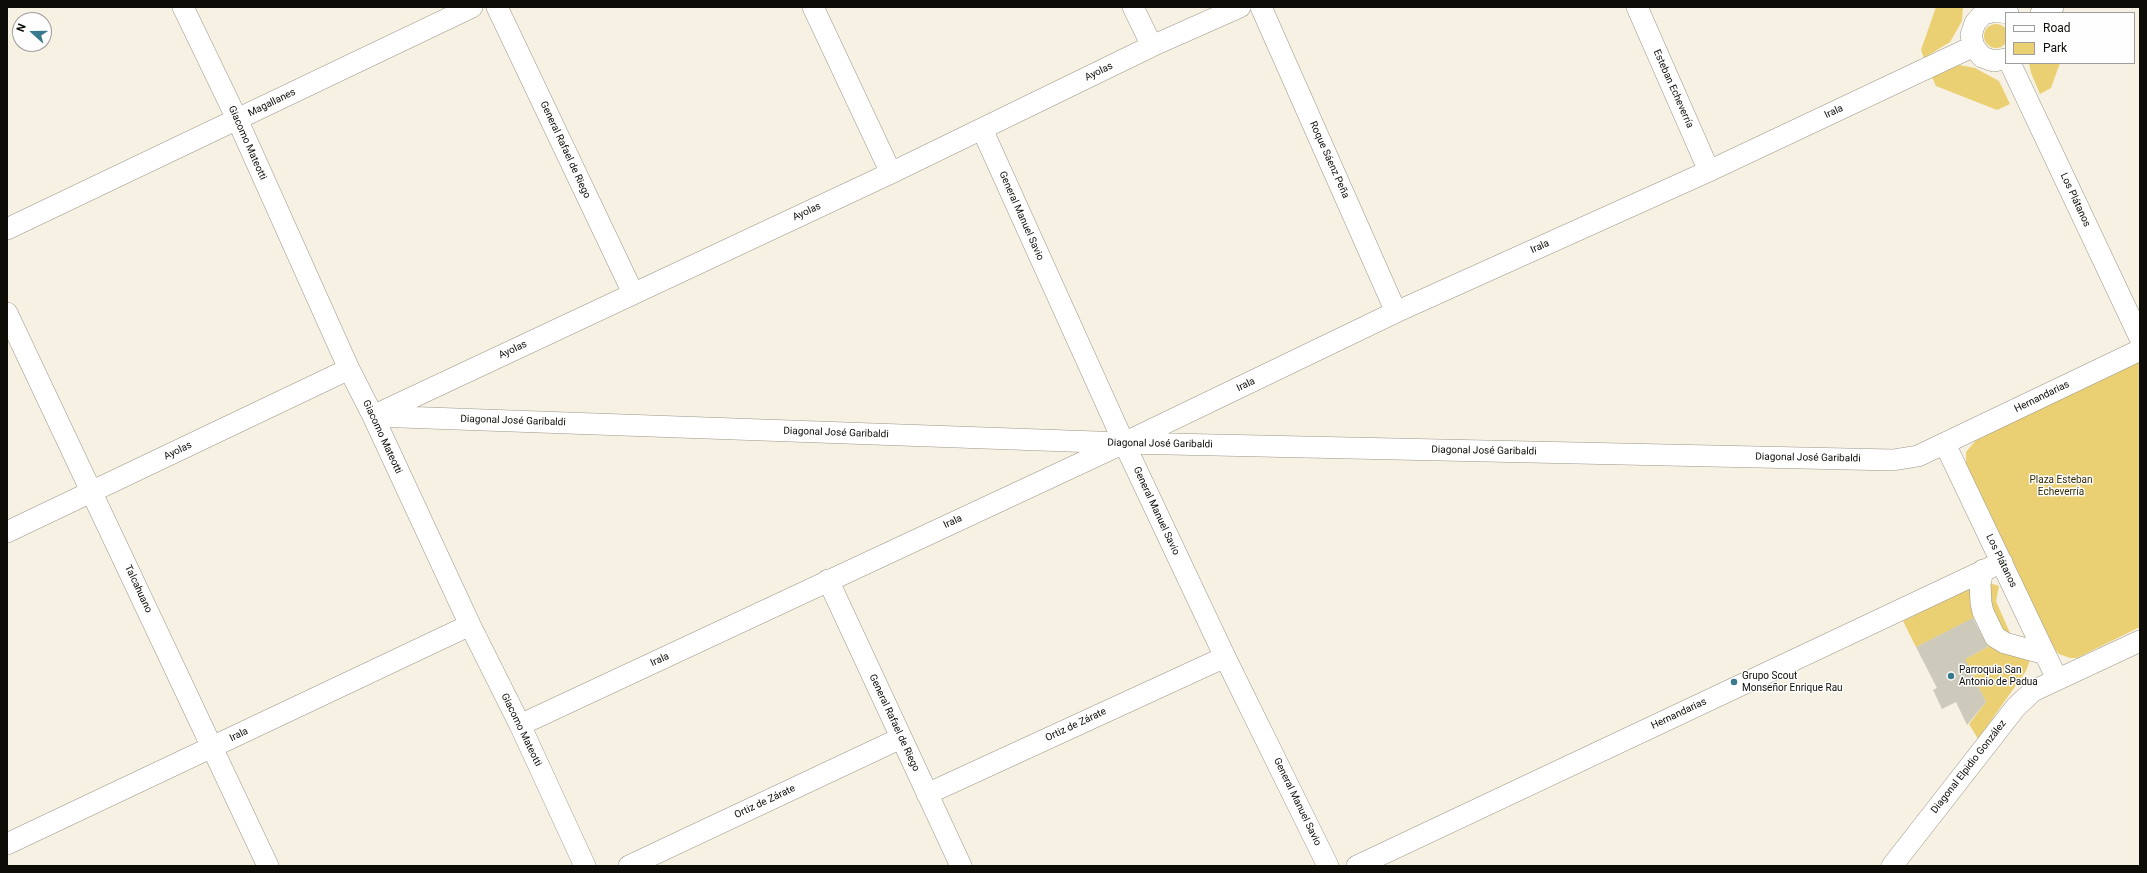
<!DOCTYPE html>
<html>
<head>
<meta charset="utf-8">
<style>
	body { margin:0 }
	#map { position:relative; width:2147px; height:873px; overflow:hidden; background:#f6f1e2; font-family:Roboto,sans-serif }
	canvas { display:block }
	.frame { position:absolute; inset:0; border:8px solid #0d0c07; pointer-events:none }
	.legend { position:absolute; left:2005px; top:12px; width:130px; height:52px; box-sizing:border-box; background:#fefefe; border:1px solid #9e9d9b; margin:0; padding:5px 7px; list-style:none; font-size:12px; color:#0d0c07 }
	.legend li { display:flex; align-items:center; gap:8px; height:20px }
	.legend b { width:20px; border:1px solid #9e9d9b }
	.north { position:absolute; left:12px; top:12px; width:40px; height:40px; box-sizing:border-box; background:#fefefe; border:1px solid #9e9d9b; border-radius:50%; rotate:291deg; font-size:11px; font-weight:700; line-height:16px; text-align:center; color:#0d0c07 }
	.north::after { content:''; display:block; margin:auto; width:14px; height:18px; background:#39798d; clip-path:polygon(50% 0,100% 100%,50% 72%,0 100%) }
</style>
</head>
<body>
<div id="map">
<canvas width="2147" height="873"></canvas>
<div class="frame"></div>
<ul class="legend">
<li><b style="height:5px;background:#fff"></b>Road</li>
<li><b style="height:11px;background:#ebd073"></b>Park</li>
</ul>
<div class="north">N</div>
</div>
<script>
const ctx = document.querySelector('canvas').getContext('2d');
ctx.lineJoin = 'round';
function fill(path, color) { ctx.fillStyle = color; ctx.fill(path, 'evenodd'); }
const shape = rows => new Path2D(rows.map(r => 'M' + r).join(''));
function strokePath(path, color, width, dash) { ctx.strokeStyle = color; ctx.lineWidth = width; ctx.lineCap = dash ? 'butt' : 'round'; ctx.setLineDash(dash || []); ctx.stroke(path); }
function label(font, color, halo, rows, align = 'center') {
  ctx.font = font + ' Roboto,sans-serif'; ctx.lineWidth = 3; ctx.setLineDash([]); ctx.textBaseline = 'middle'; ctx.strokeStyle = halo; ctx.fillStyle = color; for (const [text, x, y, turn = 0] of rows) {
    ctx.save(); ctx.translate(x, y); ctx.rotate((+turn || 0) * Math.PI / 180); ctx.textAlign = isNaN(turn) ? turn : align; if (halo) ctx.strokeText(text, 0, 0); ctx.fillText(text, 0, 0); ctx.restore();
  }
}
fill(shape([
	[1936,7,1963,7,1962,21,1950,42,1924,58,1921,50],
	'1984 36a12 12 0 1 1 24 0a12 12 0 1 1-24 0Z',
	[2029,63,2060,63,2051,88,2040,94,2031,73],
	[1959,65,1975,68,1999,81,2010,104,1997,110,1936,86,1932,77],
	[2140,359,2140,627,2077,658,2070,658,2059,654,2054,649,1966,468,1966,452,1977,439],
	[1990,583,1999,586,1996,601,2010,633,2015,636,2026,637,2032,655,2026,671,1978,739,1969,724,1986,702,1977,684,1961,661,1988,647,1974,618,1916,647,1903,621,1976,585]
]), '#ebd073');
fill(shape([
	[1973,618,1988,647,1965,659,1986,702,1967,725,1956,702,1942,709,1933,690,1937,688,1916,647]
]), '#cecabb');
const minor = shape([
	[183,7,237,119,349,369,373,416,470,625,520,725,585,866],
	[497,7,633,293],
	[813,7,891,173],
	[1133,7,1152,46],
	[1261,7,1396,312],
	[1637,7,1709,171],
	[2041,13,2053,7],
	[2006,59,1994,61,1982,57,1974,47,1971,35,1975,23,1983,14,1995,11,2008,13],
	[2010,63,2140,338],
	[982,129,1124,443,1225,657,1328,866],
	[7,229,472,7],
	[7,313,268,866],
	[375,415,891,173,1152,46,1240,7],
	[373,416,1124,443,1893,460,1918,456,2140,350],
	[1945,444,2057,679],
	[7,532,349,369],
	[1983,570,1980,584,1981,603,1983,612,1995,637,2005,643,2045,654],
	[828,580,961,866],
	[520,725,1124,443,1396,312,1709,171,1974,46],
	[927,794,1225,657],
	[7,844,470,625],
	[629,866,901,738],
	[1357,866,2002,562],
	[1892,866,2016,707,2033,691,2140,641]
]);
strokePath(minor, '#9b9688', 22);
strokePath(minor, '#fff', 21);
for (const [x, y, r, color] of [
	[1951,676,4,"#39798d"],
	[1734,682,4,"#39798d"]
]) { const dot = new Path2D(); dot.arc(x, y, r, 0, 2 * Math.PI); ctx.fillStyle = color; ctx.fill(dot); strokePath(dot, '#fefefe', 1.5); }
label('10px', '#0d0c07', '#fefefe', [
	["Ayolas",1099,72,-26],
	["Esteban Echeverría",1673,89,66],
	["Magallanes",272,103,-26],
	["Irala",1834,112,-25],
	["Giacomo Mateotti",247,143,66],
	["General Rafael de Riego",565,150,65],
	["Roque Sáenz Peña",1329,160,66],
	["Los Plátanos",2075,200,65],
	["Ayolas",807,212,-25],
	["General Manuel Savio",1021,216,66],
	["Irala",1540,247,-24],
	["Ayolas",513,350,-25],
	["Irala",1246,385,-26],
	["Hernandarias",2042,397,-26],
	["Diagonal José Garibaldi",513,421,2],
	["Diagonal José Garibaldi",836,433,2],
	["Giacomo Mateotti",382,437,65],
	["Diagonal José Garibaldi",1160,444,1],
	["Ayolas",178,451,-26],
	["Diagonal José Garibaldi",1484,451,1],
	["Diagonal José Garibaldi",1808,458,1],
	["General Manuel Savio",1156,511,65],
	["Irala",953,522,-25],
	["Los Plátanos",2001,561,64],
	["Talcahuano",138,589,65],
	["Irala",660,660,-25],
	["Hernandarias",1679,714,-25],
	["General Rafael de Riego",894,723,65],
	["Ortiz de Zárate",1076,725,-25],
	["Giacomo Mateotti",521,730,64],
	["Irala",239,735,-26],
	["Diagonal Elpidio González",1969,767,-52],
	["Ortiz de Zárate",765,802,-25],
	["General Manuel Savio",1297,802,64]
]);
label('10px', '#362a00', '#fefefe', [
	["Plaza Esteban",2061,480],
	["Echeverría",2061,492]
]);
label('10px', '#0d0c07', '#fefefe', [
	["Parroquia San",1959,670],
	["Antonio de Padua",1959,682],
	["Grupo Scout",1742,676],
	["Monseñor Enrique Rau",1742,688]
], 'left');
</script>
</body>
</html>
